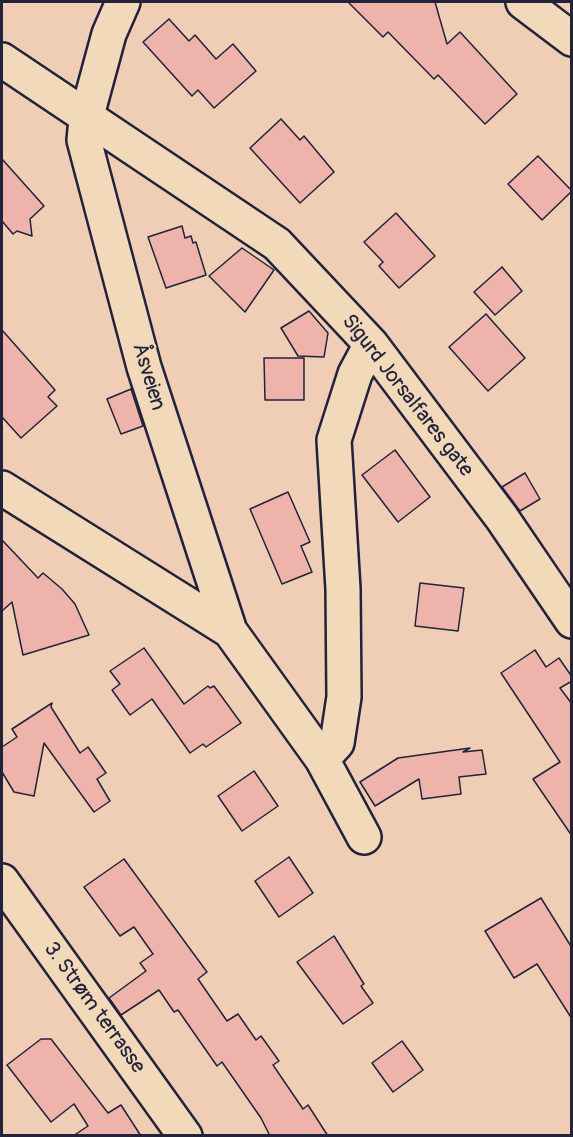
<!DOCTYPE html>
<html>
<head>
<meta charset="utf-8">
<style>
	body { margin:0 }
	#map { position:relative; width:573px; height:1137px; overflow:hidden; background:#f0ceb5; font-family:Pangolin,sans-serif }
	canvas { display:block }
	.frame { position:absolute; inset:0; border:3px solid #22223b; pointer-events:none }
</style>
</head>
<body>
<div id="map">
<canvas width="573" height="1137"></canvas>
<div class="frame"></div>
</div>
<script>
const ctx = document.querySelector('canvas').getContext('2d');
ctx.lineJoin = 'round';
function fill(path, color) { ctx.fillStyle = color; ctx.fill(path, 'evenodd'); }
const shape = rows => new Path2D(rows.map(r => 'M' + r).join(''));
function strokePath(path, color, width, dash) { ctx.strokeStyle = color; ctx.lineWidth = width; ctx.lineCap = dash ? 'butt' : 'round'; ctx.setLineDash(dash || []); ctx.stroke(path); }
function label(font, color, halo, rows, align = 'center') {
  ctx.font = font + ' Pangolin,sans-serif'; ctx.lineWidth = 4.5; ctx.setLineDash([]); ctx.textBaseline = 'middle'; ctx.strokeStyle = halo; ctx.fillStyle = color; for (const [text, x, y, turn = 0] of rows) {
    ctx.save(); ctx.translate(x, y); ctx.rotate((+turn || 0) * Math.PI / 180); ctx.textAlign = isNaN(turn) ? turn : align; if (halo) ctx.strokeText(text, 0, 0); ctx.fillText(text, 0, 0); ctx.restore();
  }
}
const building = shape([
	[348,2,435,2,447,44,460,32,517,94,485,124,438,75,434,79,388,32,383,37,348,2],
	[169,19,189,41,195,35,216,59,233,44,256,71,214,108,198,90,192,96,143,42,169,19],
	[281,119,300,140,304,136,334,172,300,203,250,148,281,119],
	[538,156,572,191,542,220,508,184,538,156],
	[2,159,44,206,30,219,32,236,17,231,13,234,2,221,2,159],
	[396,213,435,256,399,288,379,266,383,262,364,242,396,213],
	[182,226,185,238,191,236,193,243,196,242,206,275,166,288,148,237,182,226],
	[242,248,274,270,245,312,209,276,242,248],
	[502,267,522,291,495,315,474,292,502,267],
	[309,311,328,333,324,357,298,356,281,328,309,311],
	[486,314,525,358,488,391,449,347,486,314],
	[2,330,55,390,48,397,57,406,21,438,2,417,2,330],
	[264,358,304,358,304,400,265,400,264,358],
	[131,389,143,426,121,434,107,399,131,389],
	[395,450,430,497,398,522,362,475,395,450],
	[525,473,540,499,520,511,502,487,525,473],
	[288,492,310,542,301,546,312,572,282,584,250,509,288,492],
	[2,540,38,578,43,573,62,589,75,604,89,635,23,655,12,602,2,611,2,540],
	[420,583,464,588,458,631,415,626,420,583],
	[144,648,184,704,208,686,210,688,214,686,241,723,206,747,203,744,190,753,152,699,130,715,112,690,120,684,110,671,144,648],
	[535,650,546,667,559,658,572,677,572,681,560,688,572,704,572,836,533,779,560,762,501,673,535,650],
	[52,703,51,707,80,753,88,747,106,773,97,779,110,801,94,812,44,743,34,796,14,792,2,772,2,747,17,737,12,729,52,703],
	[470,748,463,752,482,750,486,774,459,777,461,794,422,799,419,779,375,806,360,782,398,758,470,748],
	[254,771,278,806,242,831,218,796,254,771],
	[289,857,313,893,279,917,255,881,289,857],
	[124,859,207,972,198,979,227,1021,238,1014,256,1040,261,1036,279,1061,273,1065,303,1109,308,1105,328,1136,266,1136,269,1134,261,1118,222,1062,217,1066,178,1010,174,1012,159,990,121,1015,109,998,146,971,140,963,153,954,134,927,120,936,84,887,124,859],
	[541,898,572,948,572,1019,537,964,514,978,485,931,541,898],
	[334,936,364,984,361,986,373,1003,343,1024,297,962,334,936],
	[41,1039,51,1039,108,1113,121,1105,141,1136,73,1136,88,1126,74,1104,51,1122,7,1065,41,1039],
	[402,1041,423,1070,393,1092,372,1063,402,1041]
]);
fill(building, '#eeb3ab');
strokePath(building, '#22223b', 1.5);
const minor = shape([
	[123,2,109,34,86,119,84,140,144,367,230,631],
	[523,2,572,39],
	[2,60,277,244,371,344,502,518,572,621],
	[2,488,230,631,322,759,364,837],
	[322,759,337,743,344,697,343,589,334,440,355,374,371,344]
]);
const major = shape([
	[2,881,185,1136]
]);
strokePath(minor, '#22223b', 38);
strokePath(major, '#22223b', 38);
strokePath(minor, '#f1d9b9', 33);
strokePath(major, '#f1d9b9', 33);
label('21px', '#22223b', '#f1d9b9', [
	["Åsveien",148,377,73],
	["Sigurd Jorsalfares gate",407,396,52],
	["3. Strøm terrasse",94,1008,54]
]);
</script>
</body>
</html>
